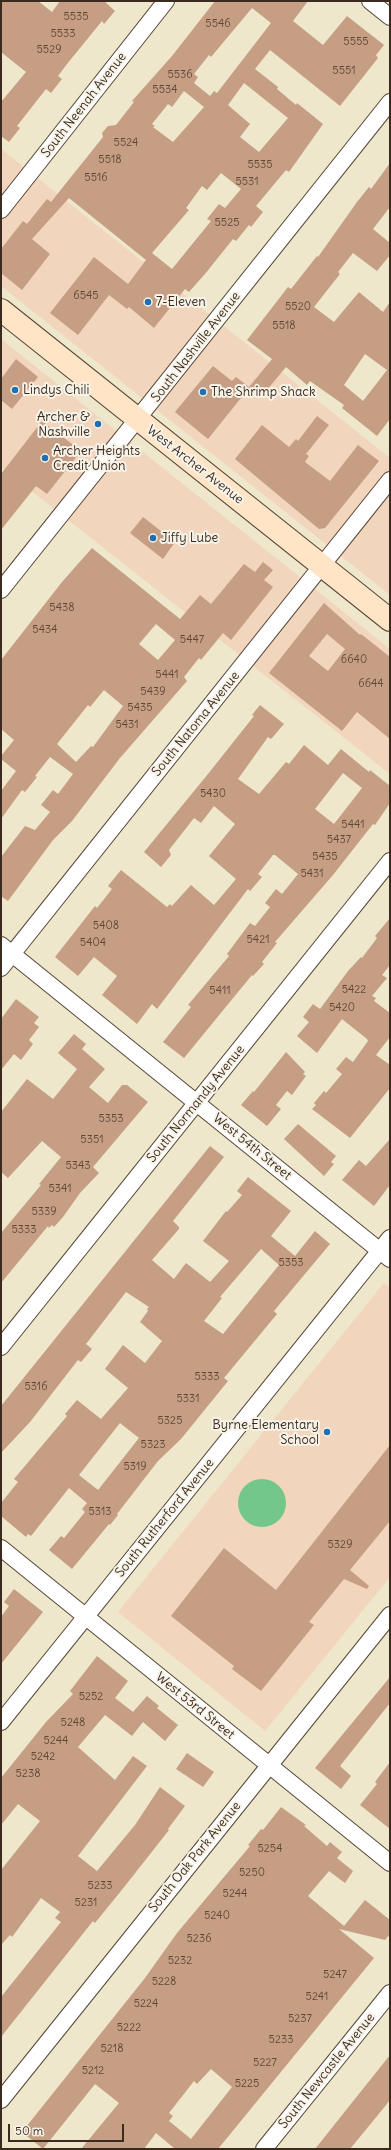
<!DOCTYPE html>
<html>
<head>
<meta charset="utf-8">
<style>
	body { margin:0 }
	#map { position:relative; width:391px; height:2150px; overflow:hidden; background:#eee7cc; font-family:Delius,sans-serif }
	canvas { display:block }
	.frame { position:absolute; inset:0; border:2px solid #3b2a1e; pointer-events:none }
	.scale { position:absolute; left:8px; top:2124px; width:116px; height:18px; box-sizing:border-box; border:2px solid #3b2a1e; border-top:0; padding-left:5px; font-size:12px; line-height:14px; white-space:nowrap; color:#3b2a1e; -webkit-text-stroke:3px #f7f3e8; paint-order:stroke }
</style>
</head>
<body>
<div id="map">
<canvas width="391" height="2150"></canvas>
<div class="frame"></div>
<div class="scale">50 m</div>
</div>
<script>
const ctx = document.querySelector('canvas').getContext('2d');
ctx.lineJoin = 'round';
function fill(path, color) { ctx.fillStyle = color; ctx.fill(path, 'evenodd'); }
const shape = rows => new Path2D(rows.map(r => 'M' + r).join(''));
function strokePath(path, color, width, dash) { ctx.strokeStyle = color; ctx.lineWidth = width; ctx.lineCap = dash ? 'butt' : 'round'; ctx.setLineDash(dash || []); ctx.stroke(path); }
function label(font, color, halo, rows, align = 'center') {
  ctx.font = font + ' Delius,sans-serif'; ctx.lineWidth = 4; ctx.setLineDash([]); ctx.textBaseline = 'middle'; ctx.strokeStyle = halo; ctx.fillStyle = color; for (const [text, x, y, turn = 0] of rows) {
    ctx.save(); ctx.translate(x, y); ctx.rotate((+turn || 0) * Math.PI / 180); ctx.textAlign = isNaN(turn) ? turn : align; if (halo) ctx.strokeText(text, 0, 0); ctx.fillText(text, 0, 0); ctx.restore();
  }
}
fill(shape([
	[1,149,390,458,390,595,1,286],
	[1,339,390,649,390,774,1,467],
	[384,1283,390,1288,390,1577,265,1731,118,1612]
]), '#f1d5bd');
fill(shape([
	'238 1503a24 24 0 1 1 48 0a24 24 0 1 1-48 0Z'
]), '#73c78b');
fill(shape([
	[1,1,38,1,52,12,60,1,104,1,115,11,104,24,102,21,67,64,58,76,62,79,51,93,46,89,17,126,20,128,9,142,1,136,1,102,26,72,1,52],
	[215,1,308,1,293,21,323,45,347,16,384,45,376,55,378,58,340,106,270,50,255,69,278,87,277,89,296,105,297,103,323,124,289,172,286,170,256,206,263,212,251,227,249,225,236,241,233,239,205,274,189,292,185,289,154,328,129,307,127,309,109,295,78,335,50,313,94,257,128,284,146,260,69,198,32,239,50,254,22,290,1,273,1,249,23,221,27,224,47,199,51,202,103,137,102,133,108,126,116,125,134,102,132,101,172,56],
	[252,8,271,23,217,93,214,91,210,96,194,83,198,77,194,74,209,55,211,57],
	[244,83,288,118,259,152,240,137,250,124,228,105],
	[184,91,204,107,173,142,153,127,155,126,152,124,168,104,172,107],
	[221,173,241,189,225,208,219,204,207,219,211,221,172,269,152,253,189,210,186,208,202,186,207,190],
	[390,163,390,207,373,229,390,243,390,255,377,271,353,253,338,272,340,274,314,307,334,322,359,292,383,312,390,302,390,419,377,436,342,408,344,405,310,381,307,385,286,367,261,397,249,388,208,439,175,412,213,366,232,381,236,377,249,387,272,359,247,340,288,287,291,289,317,256,318,257,357,202,369,187,371,189],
	[365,354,387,370,363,401,344,385],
	[16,359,38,377,12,409,1,400,1,379],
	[317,416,329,425,306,454,309,456,305,462,330,481,358,445,379,461,325,528,319,529,235,459,262,425,289,447,296,439,298,441],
	[42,421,81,451,47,494,36,486,1,530,1,474],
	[143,517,175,542,163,559,130,533],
	[92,548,180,619,200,595,211,604,244,564,255,572,263,562,273,570,264,580,273,587,231,640,223,633,201,660,199,658,184,677,187,681,120,758,72,821,53,840,8,901,1,896,1,857,25,826,35,830,50,812,41,805,53,790,58,794,73,774,50,757,35,776,37,777,25,792,22,790,1,819,1,791,16,771,1,759,1,756,14,740,1,729,1,660,62,582],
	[156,624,175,640,158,660,139,644],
	[104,690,123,706,93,747,91,746,76,762,57,744,88,705,90,707],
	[324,603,360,635,361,634,390,657,390,739,357,712,342,731,269,673],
	[327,634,345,649,328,671,309,656],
	[260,705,284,724,271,739,268,737,238,779,259,794,286,762,289,764,304,745,328,765,341,749,369,772,370,770,390,786,390,803,375,825,373,824,333,875,275,942,277,943,262,962,264,964,253,976,252,975,184,1058,163,1042,191,1007,188,1005,229,956,227,954,250,923,255,926,270,907,265,903,276,889,282,894,298,874,275,855,273,855,258,874,262,877,250,891,248,889,157,1009,152,1004,137,1024,102,995,117,976,94,957,78,976,55,957,95,906,97,908,112,889,108,886,121,870,167,907,170,904,172,906,191,885,214,905,236,879,209,856,235,824,214,806,201,823,194,818,169,850,171,855,161,867,144,852,208,774,254,716,252,715],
	[343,773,362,788,334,824,315,809],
	[390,918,390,965,382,975,387,978,372,996,376,998,374,1001,390,1013,390,1037,376,1055,390,1065,390,1088,350,1138,312,1109,316,1105,314,1103,324,1091,326,1093,342,1074,336,1069,346,1057,353,1062,368,1041,367,1039,342,1019,317,1053,297,1036,309,1022,303,1017,313,1004,320,1009,348,971,361,957,362,958,377,938,375,936],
	[16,999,39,1017,34,1023,39,1027,29,1040,33,1044,21,1060,14,1054,1,1070,1,1019],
	[74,1034,86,1044,82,1049,105,1069,89,1087,108,1103,122,1085,127,1085,148,1102,93,1167,99,1173,80,1193,63,1217,54,1227,52,1225,49,1228,48,1226,1,1283,1,1233,41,1185,39,1184,61,1157,42,1141,8,1178,1,1172,1,1112,27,1079,53,1099,58,1093,77,1069,58,1053],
	[286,1052,305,1072,303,1074,306,1076,292,1095,287,1091,276,1105,281,1109,267,1126,241,1105,253,1091,254,1092],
	[298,1124,336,1156,331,1162,334,1164,324,1176,284,1139],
	[390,1139,390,1185,374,1206,342,1180,359,1160,366,1166],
	[210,1146,224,1157,173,1221,179,1227,179,1229,152,1260,174,1279,186,1263,210,1282,229,1261,203,1241,226,1211,227,1212,242,1195,237,1191,248,1177,291,1211,271,1236,295,1256,315,1231,330,1244,274,1311,277,1314,224,1378,228,1381,181,1439,158,1461,117,1514,118,1515,110,1525,109,1524,72,1569,49,1550,61,1536,64,1538,85,1512,82,1509,87,1503,69,1488,31,1536,28,1534,26,1537,1,1516,1,1503,18,1482,14,1479,67,1416,65,1414,77,1400,101,1419,128,1388,105,1369,123,1345,145,1363,162,1341,140,1322,148,1311,147,1309,149,1307,126,1292,86,1344,92,1349,81,1362,78,1360,30,1422,1,1453,1,1406],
	[261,1249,279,1265,223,1334,204,1321,222,1298,220,1297],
	[120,1423,139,1438,98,1490,79,1475],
	[390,1445,390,1521,350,1570,369,1586,367,1589,344,1579,309,1622,314,1625,261,1691,232,1669,234,1666,171,1616,224,1548,276,1590],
	[14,1589,43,1612,1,1664,1,1617,9,1606,4,1602],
	[97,1656,128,1681,115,1698,133,1712,147,1696,159,1706,157,1708,178,1725,165,1741,143,1722,132,1736,105,1715,78,1747,115,1780,133,1756,147,1766,78,1856,97,1871,135,1825,160,1787,185,1806,168,1829,169,1830,121,1891,95,1923,93,1921,1,2037,1,1997,61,1922,55,1918,60,1912,41,1898,12,1937,10,1935,1,1945,1,1870,40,1821,18,1804,1,1825,1,1778,46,1722,73,1694,70,1691],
	[390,1677,390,1703,340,1766,351,1776,341,1789,315,1768],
	[187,1753,214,1772,203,1787,176,1769],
	[390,1762,390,1829,360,1805,377,1784,375,1782],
	[281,1807,306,1825,304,1826,327,1846,330,1842,342,1852,337,1858,353,1871,345,1883,329,1871,308,1896,344,1926,365,1900,390,1920,390,1934,385,1940,339,1929,374,1958,218,2149,175,2149,156,2133,144,2149,81,2149,119,2103,95,2084,43,2149,22,2132,145,1978,177,1933,250,1846,248,1845,261,1829,263,1830],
	[211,2069,232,2087,191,2139,169,2121,173,2116,169,2113,194,2081,197,2084],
	[390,2055,390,2100,382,2110,350,2149,315,2149]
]), '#c69e83');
const minor = shape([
	[370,1,390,17],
	[1,210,166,1],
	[1,590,390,102],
	[1,945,390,1259],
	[1,968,390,480],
	[1,1347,390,861],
	[1,1548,390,1863],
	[1,1722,390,1238],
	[1,2100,390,1615],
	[264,2149,390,1993]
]);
const secondary = shape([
	[1,310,390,620]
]);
strokePath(minor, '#564638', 18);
strokePath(secondary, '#564638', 24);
strokePath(minor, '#fff', 16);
strokePath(secondary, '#ffe4c6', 22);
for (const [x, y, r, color] of [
	[148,302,4,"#1f6fb2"],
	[15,390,4,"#1f6fb2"],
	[203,392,4,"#1f6fb2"],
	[98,424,4,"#1f6fb2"],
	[45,458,4,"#1f6fb2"],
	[153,538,4,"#1f6fb2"],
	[327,1432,4,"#1f6fb2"]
]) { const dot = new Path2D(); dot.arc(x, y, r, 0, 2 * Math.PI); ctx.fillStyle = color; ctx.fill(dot); strokePath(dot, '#f7f3e8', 1.5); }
label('11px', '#5e4737', null, [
	["5535",76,17],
	["5546",218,24],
	["5533",63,34],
	["5555",356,42],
	["5529",49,50],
	["5551",344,71],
	["5536",180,75],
	["5534",165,90],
	["5524",126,143],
	["5518",110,160],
	["5535",260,165],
	["5516",96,178],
	["5531",247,182],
	["5525",227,223],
	["6545",86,296],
	["5520",298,307],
	["5518",284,326],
	["5438",62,608],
	["5434",45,630],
	["5447",192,640],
	["6640",354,660],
	["5441",167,675],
	["6644",371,684],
	["5439",153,692],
	["5435",140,708],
	["5431",127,725],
	["5430",213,794],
	["5441",353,825],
	["5437",339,840],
	["5435",325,857],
	["5431",312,874],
	["5408",106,926],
	["5421",258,940],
	["5404",93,943],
	["5422",354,990],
	["5411",220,991],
	["5420",342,1008],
	["5353",111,1119],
	["5351",92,1140],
	["5343",78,1166],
	["5341",60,1189],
	["5339",44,1212],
	["5333",24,1230],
	["5353",291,1263],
	["5333",207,1377],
	["5316",36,1387],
	["5331",188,1399],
	["5325",170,1421],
	["5323",153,1445],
	["5319",135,1467],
	["5313",100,1512],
	["5329",340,1545],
	["5252",91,1697],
	["5248",73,1723],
	["5244",56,1741],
	["5242",43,1757],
	["5238",28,1774],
	["5254",270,1849],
	["5250",252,1873],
	["5233",100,1886],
	["5244",235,1894],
	["5231",86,1903],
	["5240",217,1916],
	["5236",199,1939],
	["5232",180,1961],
	["5247",335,1975],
	["5228",164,1982],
	["5241",317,1997],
	["5224",146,2004],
	["5237",300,2019],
	["5222",129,2028],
	["5233",281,2040],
	["5218",112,2049],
	["5227",265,2063],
	["5212",93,2071],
	["5225",247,2084]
]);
label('13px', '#3b2a1e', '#f7f3e8', [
	["South Neenah Avenue",84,105,-52],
	["South Nashville Avenue",196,347,-52],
	["West Archer Avenue",195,465,38],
	["South Natoma Avenue",196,724,-51],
	["South Normandy Avenue",196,1104,-51],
	["West 54th Street",252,1147,39],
	["South Rutherford Avenue",165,1518,-51],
	["West 53rd Street",195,1706,39],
	["South Oak Park Avenue",195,1857,-51],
	["South Newcastle Avenue",327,2071,-51]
]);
label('13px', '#3b2a1e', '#f7f3e8', [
	["7-Eleven",156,302],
	["Lindys Chili",23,390],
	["The Shrimp Shack",211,392],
	["Archer &",90,417,"right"],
	["Nashville",90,432,"right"],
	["Archer Heights",53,451],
	["Credit Union",53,466],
	["Jiffy Lube",161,538],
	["Byrne Elementary",319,1425,"right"],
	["School",319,1440,"right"]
], 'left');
</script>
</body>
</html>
